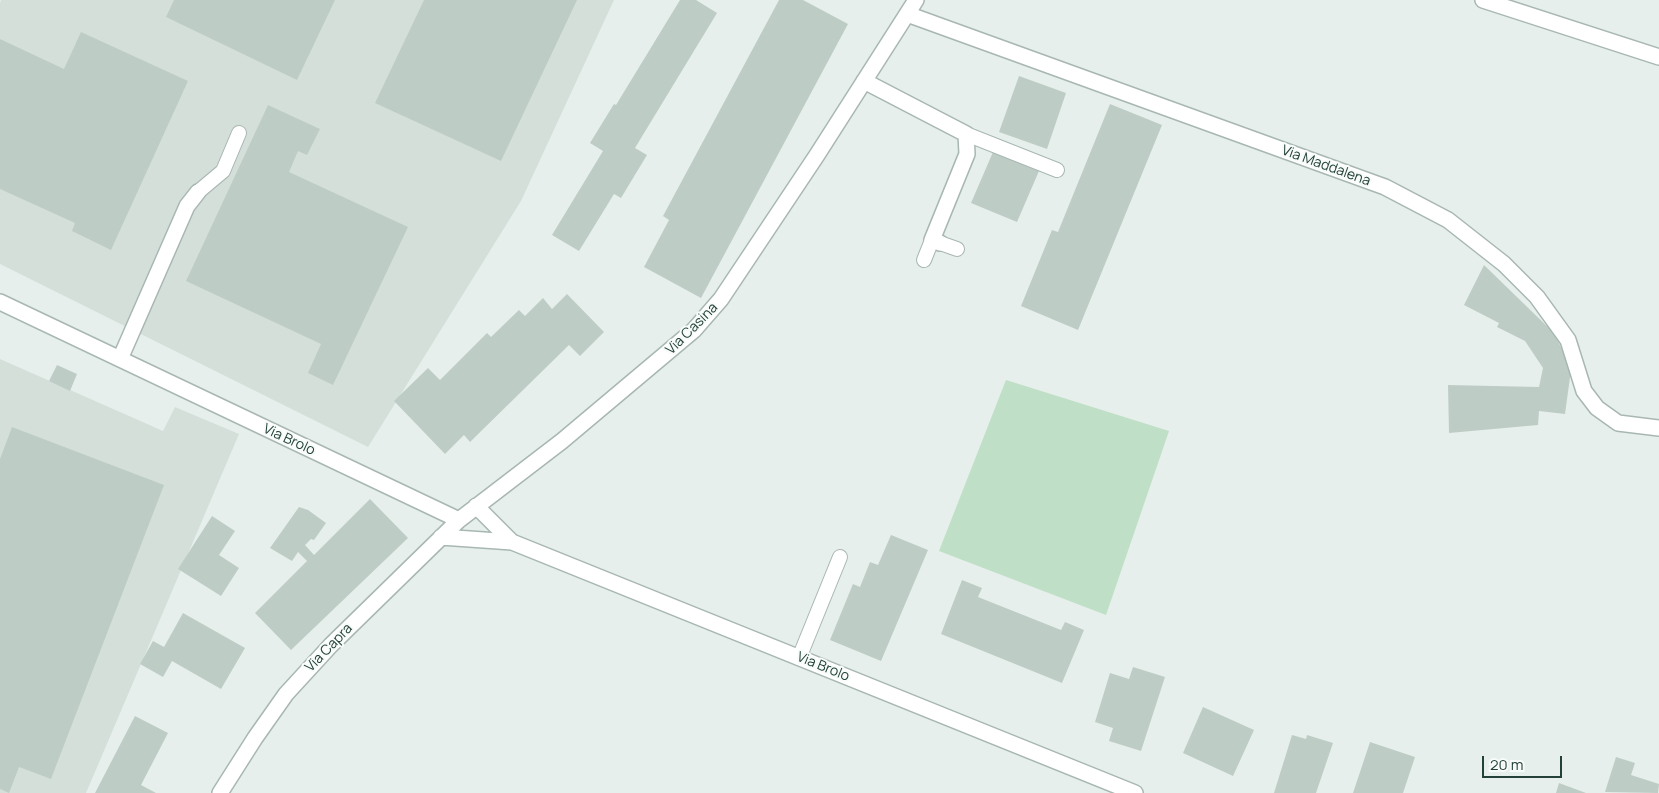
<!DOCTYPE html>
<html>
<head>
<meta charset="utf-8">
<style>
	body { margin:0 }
	#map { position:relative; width:1659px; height:793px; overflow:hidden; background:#e6efeb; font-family:Manrope,sans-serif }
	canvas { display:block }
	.scale { position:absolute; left:1482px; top:756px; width:80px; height:22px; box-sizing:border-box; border:2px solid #244139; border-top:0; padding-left:6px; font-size:15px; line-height:18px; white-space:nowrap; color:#244139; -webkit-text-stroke:4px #f7fbf9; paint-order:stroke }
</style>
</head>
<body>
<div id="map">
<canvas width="1659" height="793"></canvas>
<div class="scale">20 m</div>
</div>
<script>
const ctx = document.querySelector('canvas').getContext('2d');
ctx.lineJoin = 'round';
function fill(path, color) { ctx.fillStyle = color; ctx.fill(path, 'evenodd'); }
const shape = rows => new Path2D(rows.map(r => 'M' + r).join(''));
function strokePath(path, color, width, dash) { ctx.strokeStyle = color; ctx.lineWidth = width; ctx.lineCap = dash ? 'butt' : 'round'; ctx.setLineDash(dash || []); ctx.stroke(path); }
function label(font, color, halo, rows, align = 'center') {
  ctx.font = font + ' Manrope,sans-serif'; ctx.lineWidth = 4; ctx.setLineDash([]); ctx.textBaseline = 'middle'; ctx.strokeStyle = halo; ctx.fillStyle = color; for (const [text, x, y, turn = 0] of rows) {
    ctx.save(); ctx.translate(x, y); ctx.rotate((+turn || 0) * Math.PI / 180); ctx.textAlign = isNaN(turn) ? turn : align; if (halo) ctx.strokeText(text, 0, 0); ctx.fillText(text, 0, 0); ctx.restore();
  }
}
fill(shape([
	[1,0,614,0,521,201,368,447,0,264,0,3],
	[0,359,163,431,175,407,239,434,86,793,0,793]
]), '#d4dfda');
fill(shape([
	[1006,380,1169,431,1106,615,939,551]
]), '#bfdfc7');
fill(shape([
	[174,0,335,0,297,80,166,17],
	[424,0,577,0,501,161,375,103],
	[680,0,696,0,717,13,635,148,647,155,621,198,614,194,579,251,552,235,603,151,590,143,614,104,616,105],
	[779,0,803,0,848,24,701,298,644,267,669,220,663,216],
	[81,32,188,81,111,250,72,231,75,223,0,189,0,39,64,69],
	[1019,76,1066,93,1047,149,999,132],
	[1110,104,1162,125,1078,330,1021,306,1052,230,1058,232],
	[268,105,320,129,307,155,298,151,289,172,408,227,333,385,308,373,321,344,186,281],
	[993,152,1039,171,1017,222,971,203],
	[1484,265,1555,334,1571,370,1565,414,1539,411,1538,425,1449,433,1448,385,1539,387,1543,368,1525,341,1497,327,1499,323,1464,305],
	[567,294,604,332,580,356,569,345,470,442,464,435,445,454,394,401,428,368,440,380,487,333,491,337,519,310,525,316,543,298,552,309],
	[57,365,77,374,70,391,49,381],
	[12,427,164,485,51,779,19,767,9,793,0,789,0,459],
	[370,499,408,538,291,650,255,613,307,561,298,552,292,561,270,548,299,507,308,510,326,523,314,540,311,539,305,545,314,555],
	[212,516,235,531,219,555,239,568,221,596,178,569],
	[891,535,928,550,881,661,830,640,853,584,860,587,870,562,878,565],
	[962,580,982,588,978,597,1061,630,1065,622,1084,630,1062,683,941,634],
	[183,613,245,648,221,689,172,661,163,677,140,664,153,641,164,647],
	[1133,667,1165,677,1141,751,1109,741,1113,728,1095,722,1110,673,1129,679],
	[1203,707,1254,730,1233,776,1183,753],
	[135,716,168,733,141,785,156,793,95,793],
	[1292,735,1306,739,1307,735,1333,743,1316,793,1274,793],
	[1370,742,1415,757,1403,793,1353,793],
	[1616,757,1635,763,1631,775,1659,784,1658,793,1605,792],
	[1559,783,1586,793,1556,793]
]), '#beccc6');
const lane = shape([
	[966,134,1057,170],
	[198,192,223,171,239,133],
	[940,243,957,249],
	[924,260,932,240],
	[799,658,840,557]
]);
const street = shape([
	[1483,0,1659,57],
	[907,14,1385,187,1448,220,1504,264,1537,297,1568,340,1584,391,1597,408,1618,423,1659,428],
	[864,81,966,134,967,154,932,240,940,243],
	[0,302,459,520],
	[120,359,187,206,198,192],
	[441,537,512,542,476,506],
	[512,542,1135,793],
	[220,793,255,738,286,694,331,645,459,520,562,441,694,330,721,299,817,155,916,0]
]);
strokePath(lane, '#a8b7b2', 16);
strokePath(street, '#a8b7b2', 18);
strokePath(lane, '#fff', 14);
strokePath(street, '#fff', 15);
label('14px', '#244139', '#f7fbf9', [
	["Via Maddalena",1326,166,20],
	["Via Casina",692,329,-45],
	["Via Brolo",289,440,25],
	["Via Capra",329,648,-46],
	["Via Brolo",823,667,22]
]);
</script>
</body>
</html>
